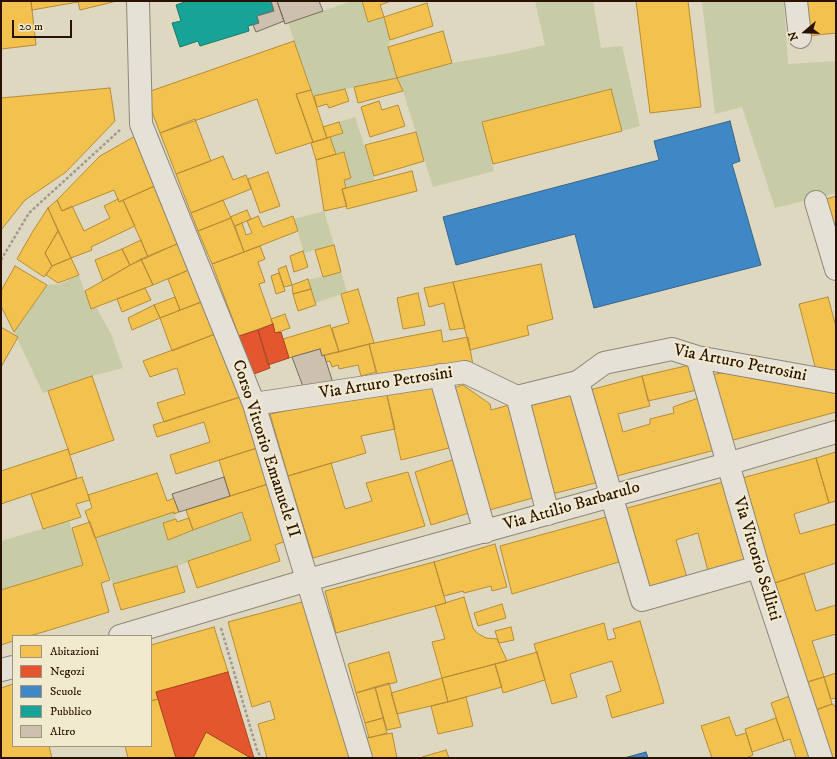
<!DOCTYPE html>
<html>
<head>
<meta charset="utf-8">
<style>
	body { margin:0 }
	#map { position:relative; width:837px; height:759px; overflow:hidden; background:#ded8c1; font-family:"IM FELL DW Pica",serif }
	canvas { display:block }
	.frame { position:absolute; inset:0; border:2px solid #2a1200; pointer-events:none }
	.legend { position:absolute; left:12px; top:635px; width:140px; height:112px; box-sizing:border-box; background:#f1eacf; border:1px solid #a1947c; margin:0; padding:5px 7px; list-style:none; font-size:12px; color:#2a1200 }
	.legend li { display:flex; align-items:center; gap:8px; height:20px }
	.legend b { width:20px; border:1px solid #a1947c }
	.north { position:absolute; left:785px; top:12px; width:40px; height:40px; -webkit-text-stroke:3px #f1eacf; paint-order:stroke; rotate:251deg; font-size:11px; font-weight:700; line-height:16px; text-align:center; color:#2a1200 }
	.north::after { content:''; display:block; margin:auto; width:14px; height:18px; background:#2a1200; clip-path:polygon(50% 0,100% 100%,50% 72%,0 100%) }
	.scale { position:absolute; left:12px; top:20px; width:60px; height:18px; box-sizing:border-box; border:2px solid #2a1200; border-top:0; padding-left:5px; font-size:12px; line-height:14px; white-space:nowrap; color:#2a1200; -webkit-text-stroke:3px #f1eacf; paint-order:stroke }
</style>
</head>
<body>
<div id="map">
<canvas width="837" height="759"></canvas>
<div class="frame"></div>
<ul class="legend">
<li><b style="height:11px;background:#f2c14e"></b>Abitazioni</li>
<li><b style="height:11px;background:#e4572e"></b>Negozi</li>
<li><b style="height:11px;background:#3f88c5"></b>Scuole</li>
<li><b style="height:11px;background:#17a398"></b>Pubblico</li>
<li><b style="height:11px;background:#cec0ae"></b>Altro</li>
</ul>
<div class="north">N</div>
<div class="scale">20 m</div>
</div>
<script>
const ctx = document.querySelector('canvas').getContext('2d');
ctx.lineJoin = 'round';
function fill(path, color) { ctx.fillStyle = color; ctx.fill(path, 'evenodd'); }
const shape = rows => new Path2D(rows.map(r => 'M' + r).join(''));
function strokePath(path, color, width, dash) { ctx.strokeStyle = color; ctx.lineWidth = width; ctx.lineCap = dash ? 'butt' : 'round'; ctx.setLineDash(dash || []); ctx.stroke(path); }
function label(font, color, halo, rows, align = 'center') {
  ctx.font = font + ' "IM FELL DW Pica",serif'; ctx.lineWidth = 4; ctx.setLineDash([]); ctx.textBaseline = 'middle'; ctx.strokeStyle = halo; ctx.fillStyle = color; for (const [text, x, y, turn = 0] of rows) {
    ctx.save(); ctx.translate(x, y); ctx.rotate((+turn || 0) * Math.PI / 180); ctx.textAlign = isNaN(turn) ? turn : align; if (halo) ctx.strokeText(text, 0, 0); ctx.fillText(text, 0, 0); ctx.restore();
  }
}
fill(shape([
	[352,1,362,1,368,22,384,17,390,40,388,47,398,78,452,63,505,54,545,45,535,1,593,1,601,48,622,46,640,126,622,131,611,89,482,122,494,171,433,187,403,91,397,78,314,96,288,23],
	[702,1,784,1,788,64,836,61,836,193,775,208,742,107,715,114],
	[355,117,374,176,374,181,346,188,344,180,351,177,344,152,336,154,330,137,342,133,339,122],
	[324,211,334,245,304,253,294,219],
	[341,272,347,292,315,303,308,280],
	[79,275,91,309,96,307,111,334,123,368,92,376,43,393,14,332,47,285,60,284],
	[174,512,176,519,163,523,168,540,242,512,251,540,177,566,113,584,95,538],
	[69,521,83,565,1,590,1,541]
]), '#c7cca6');
const homes = shape([
	[1,1,31,1,36,45,1,49,1,1],
	[31,1,117,1,80,10,78,2,32,10,31,1],
	[362,1,391,1,380,5,384,17,368,22,362,1],
	[636,1,688,1,701,107,650,113,636,1],
	[805,1,836,1,836,33,808,36,805,1],
	[427,3,433,26,390,40,384,17,427,3],
	[443,31,452,63,397,78,388,47,443,31],
	[294,41,311,90,296,94,313,142,276,154,257,99,160,133,145,93,294,41],
	[397,78,403,91,358,103,354,87,397,78],
	[110,88,115,121,66,172,25,200,1,230,1,98,110,88],
	[345,89,349,101,329,108,327,104,317,107,314,96,345,89],
	[611,89,622,131,493,164,482,122,611,89],
	[311,90,327,138,313,142,296,94,311,90],
	[379,101,382,110,398,105,405,126,370,137,361,107,379,101],
	[195,119,211,161,176,174,160,133,195,119],
	[339,122,343,133,327,138,323,127,339,122],
	[416,132,424,161,374,176,365,145,416,132],
	[137,135,157,185,119,202,114,190,62,211,57,200,100,156,137,135],
	[330,137,336,154,316,160,311,143,330,137],
	[344,152,351,178,344,180,346,188,342,189,347,206,324,211,316,160,344,152],
	[223,156,233,180,246,175,251,189,191,213,176,174,223,156],
	[412,171,417,191,347,209,342,189,412,171],
	[268,172,280,206,260,213,248,179,268,172],
	[157,185,179,243,148,257,123,200,157,185],
	[836,196,836,251,821,201,836,196],
	[118,199,119,202,123,200,135,226,91,247,92,250,71,258,48,208,57,200,62,211,72,206,84,231,110,218,104,206,118,199],
	[223,200,231,218,198,231,191,213,223,200],
	[48,208,58,231,45,253,52,266,44,277,17,259,33,231,48,208],
	[247,210,251,219,235,226,230,217,247,210],
	[258,216,263,227,293,216,298,231,244,252,235,226,242,223,246,235,252,233,247,221,258,216],
	[231,218,244,252,212,264,198,231,231,218],
	[58,231,71,258,52,266,45,253,58,231],
	[141,240,148,257,130,265,122,249,141,240],
	[179,243,191,269,153,285,141,259,179,243],
	[334,245,341,272,323,277,315,250,334,245],
	[260,246,265,259,258,262,265,282,259,284,273,324,239,336,212,264,260,246],
	[122,249,130,265,103,281,95,260,122,249],
	[303,251,308,267,294,272,290,256,303,251],
	[71,258,79,275,58,283,46,275,52,266,71,258],
	[141,259,153,285,91,309,85,291,141,259],
	[541,264,553,319,527,326,529,335,470,350,453,282,541,264],
	[15,266,47,285,14,332,1,306,1,291,15,266],
	[286,266,292,285,284,287,278,269,286,266],
	[191,269,204,301,180,310,168,279,191,269],
	[279,273,285,291,276,294,271,276,279,273],
	[308,279,311,289,293,294,292,285,308,279],
	[453,282,465,328,450,330,444,303,429,307,424,288,453,282],
	[145,288,151,300,122,312,117,299,145,288],
	[311,289,316,305,298,311,293,294,311,289],
	[358,289,374,343,339,352,332,328,349,323,341,294,358,289],
	[418,293,425,325,403,329,397,298,418,293],
	[175,297,180,310,160,318,154,305,175,297],
	[828,297,836,327,836,369,817,374,799,304,828,297],
	[204,301,215,334,172,351,160,318,204,301],
	[154,305,160,318,132,330,128,318,154,305],
	[285,314,290,328,275,333,271,319,285,314],
	[330,325,339,352,322,356,320,349,289,358,283,339,330,325],
	[1,327,18,337,1,367,1,327],
	[441,330,443,342,468,337,473,365,379,381,369,344,441,330],
	[218,333,240,397,164,422,157,403,185,394,177,368,150,377,143,361,218,333],
	[369,344,376,372,361,376,358,365,339,369,338,365,332,367,330,361,326,362,324,355,369,344],
	[690,365,697,390,648,401,642,376,690,365],
	[726,372,836,388,836,412,726,442,707,376,726,372],
	[92,376,114,440,70,455,48,391,92,376],
	[642,376,650,406,618,414,623,432,650,424,650,419,674,413,673,407,701,397,715,450,613,477,590,390,642,376],
	[436,384,453,447,401,460,386,391,436,384],
	[463,385,490,404,491,410,513,404,540,496,486,511,450,389,463,385],
	[386,391,395,429,361,436,366,453,288,476,270,414,386,391],
	[575,391,599,482,552,494,527,405,575,391],
	[240,397,257,448,176,474,170,455,210,442,204,422,157,437,153,425,240,397],
	[257,448,268,484,230,496,219,460,257,448],
	[68,449,77,478,1,504,1,471,68,449],
	[836,452,836,501,829,503,816,458,836,452],
	[816,458,829,503,794,514,800,534,836,524,836,563,772,584,742,478,816,458],
	[455,459,472,512,431,525,415,472,455,459],
	[331,463,345,509,372,501,366,483,408,472,425,526,313,558,288,476,331,463],
	[157,473,167,501,174,498,179,512,174,514,174,512,95,538,85,511,92,508,88,495,157,473],
	[82,477,90,500,76,504,81,517,43,529,31,494,82,477],
	[727,481,748,560,708,571,698,533,676,540,688,581,642,594,620,510,727,481],
	[268,484,286,541,275,545,280,561,197,588,188,561,251,540,242,512,193,530,186,510,268,484],
	[610,516,622,561,512,594,500,546,610,516],
	[189,518,193,530,168,540,163,523,176,519,177,522,189,518],
	[90,522,110,580,101,583,109,612,30,636,13,636,13,641,1,645,1,590,83,565,72,528,90,522],
	[495,544,507,587,492,591,491,586,464,593,463,591,444,596,434,562,495,544],
	[434,562,446,603,336,633,325,591,434,562],
	[177,566,185,592,121,610,113,584,177,566],
	[804,573,816,611,836,605,836,634,812,641,824,677,804,683,772,584,804,573],
	[464,597,473,628,477,633,486,638,497,639,507,661,442,678,432,642,445,639,435,606,464,597],
	[306,601,354,758,267,758,258,724,275,719,270,701,252,707,228,622,306,601],
	[502,604,506,618,478,626,474,613,502,604],
	[640,621,664,703,612,718,606,696,621,691,612,661,570,674,577,697,552,704,534,644,604,623,608,640,616,638,613,629,640,621],
	[214,627,228,672,156,692,158,699,151,701,151,645,214,627],
	[511,627,514,640,499,643,495,631,511,627],
	[389,652,397,682,356,693,348,664,389,652],
	[537,652,545,680,503,693,495,664,537,652],
	[495,664,502,687,448,702,442,678,495,664],
	[836,673,836,698,831,699,824,677,836,673],
	[824,677,832,704,813,711,804,683,824,677],
	[442,678,448,702,397,714,391,693,442,678],
	[389,683,401,727,387,730,375,687,389,683],
	[13,684,13,746,49,746,52,758,1,758,1,688,13,684],
	[375,687,383,718,365,723,356,693,375,687],
	[795,694,815,758,796,758,790,739,784,741,771,703,795,694],
	[466,697,473,726,438,734,431,706,466,697],
	[158,699,176,758,128,758,125,746,151,746,151,701,158,699],
	[832,704,836,707,836,758,828,758,813,711,832,704],
	[729,717,736,736,746,733,753,755,746,758,712,758,701,726,729,717],
	[383,718,387,733,369,738,365,723,383,718],
	[776,718,784,741,752,752,745,729,776,718],
	[206,732,251,758,193,758,206,732],
	[392,733,397,758,371,758,366,738,392,733],
	[446,750,449,758,423,758,422,757,446,750]
]);
fill(homes, '#f2c14e');
strokePath(homes, '#b68c37', 1);
const shops = shape([
	[273,324,275,333,281,332,289,358,268,365,258,330,273,324],
	[258,330,270,368,254,374,239,336,258,330],
	[228,672,254,758,251,758,206,732,193,758,176,758,156,692,228,672]
]);
fill(shops, '#e4572e');
strokePath(shops, '#ac4220', 1);
const schools = shape([
	[730,121,740,161,732,164,761,265,594,308,575,234,456,265,443,217,659,160,654,141,730,121],
	[646,752,648,758,624,758,646,752]
]);
fill(schools, '#3f88c5');
strokePath(schools, '#39658a', 1);
const public = shape([
	[185,1,271,1,274,11,257,16,259,23,248,26,249,31,200,46,198,41,180,47,172,23,181,21,176,5,185,2,185,1]
]);
fill(public, '#17a398');
strokePath(public, '#1d786a', 1);
const building = shape([
	[271,1,277,1,284,21,256,32,253,25,259,23,257,16,274,11,271,1],
	[277,1,319,1,323,11,285,24,277,1],
	[320,349,322,356,324,355,334,386,305,392,292,357,320,349],
	[224,477,230,496,179,512,172,494,224,477]
]);
fill(building, '#cec0ae');
strokePath(building, '#736c5f', 1);
const minor = shape([
	[138,1,141,124,254,404,361,758],
	[796,1,800,37],
	[816,202,836,269],
	[697,357,758,567,821,758],
	[440,375,485,532],
	[578,382,642,600,758,567],
	[519,403,548,514],
	[254,404,465,372,517,397,578,382,604,363,672,349,697,357,836,382],
	[120,636,308,580,727,464,836,432],
	[1,670,13,667]
]);
strokePath(minor, '#8d8778', 24);
strokePath(shape([
	[1,260,29,213,121,129],
	[221,628,257,750,261,758]
]), '#a09b91', 2.5, [3, 2]);
strokePath(minor, '#e5e1d6', 22);
label('17px', '#2a1200', '#f1eacf', [
	["Via Arturo Petrosini",740,364,11],
	["Via Arturo Petrosini",386,384,-9],
	["Corso Vittorio Emanuele II",265,449,72],
	["Via Attilio Barbarulo",572,507,-16],
	["Via Vittorio Sellitti",756,559,73]
]);
</script>
</body>
</html>
